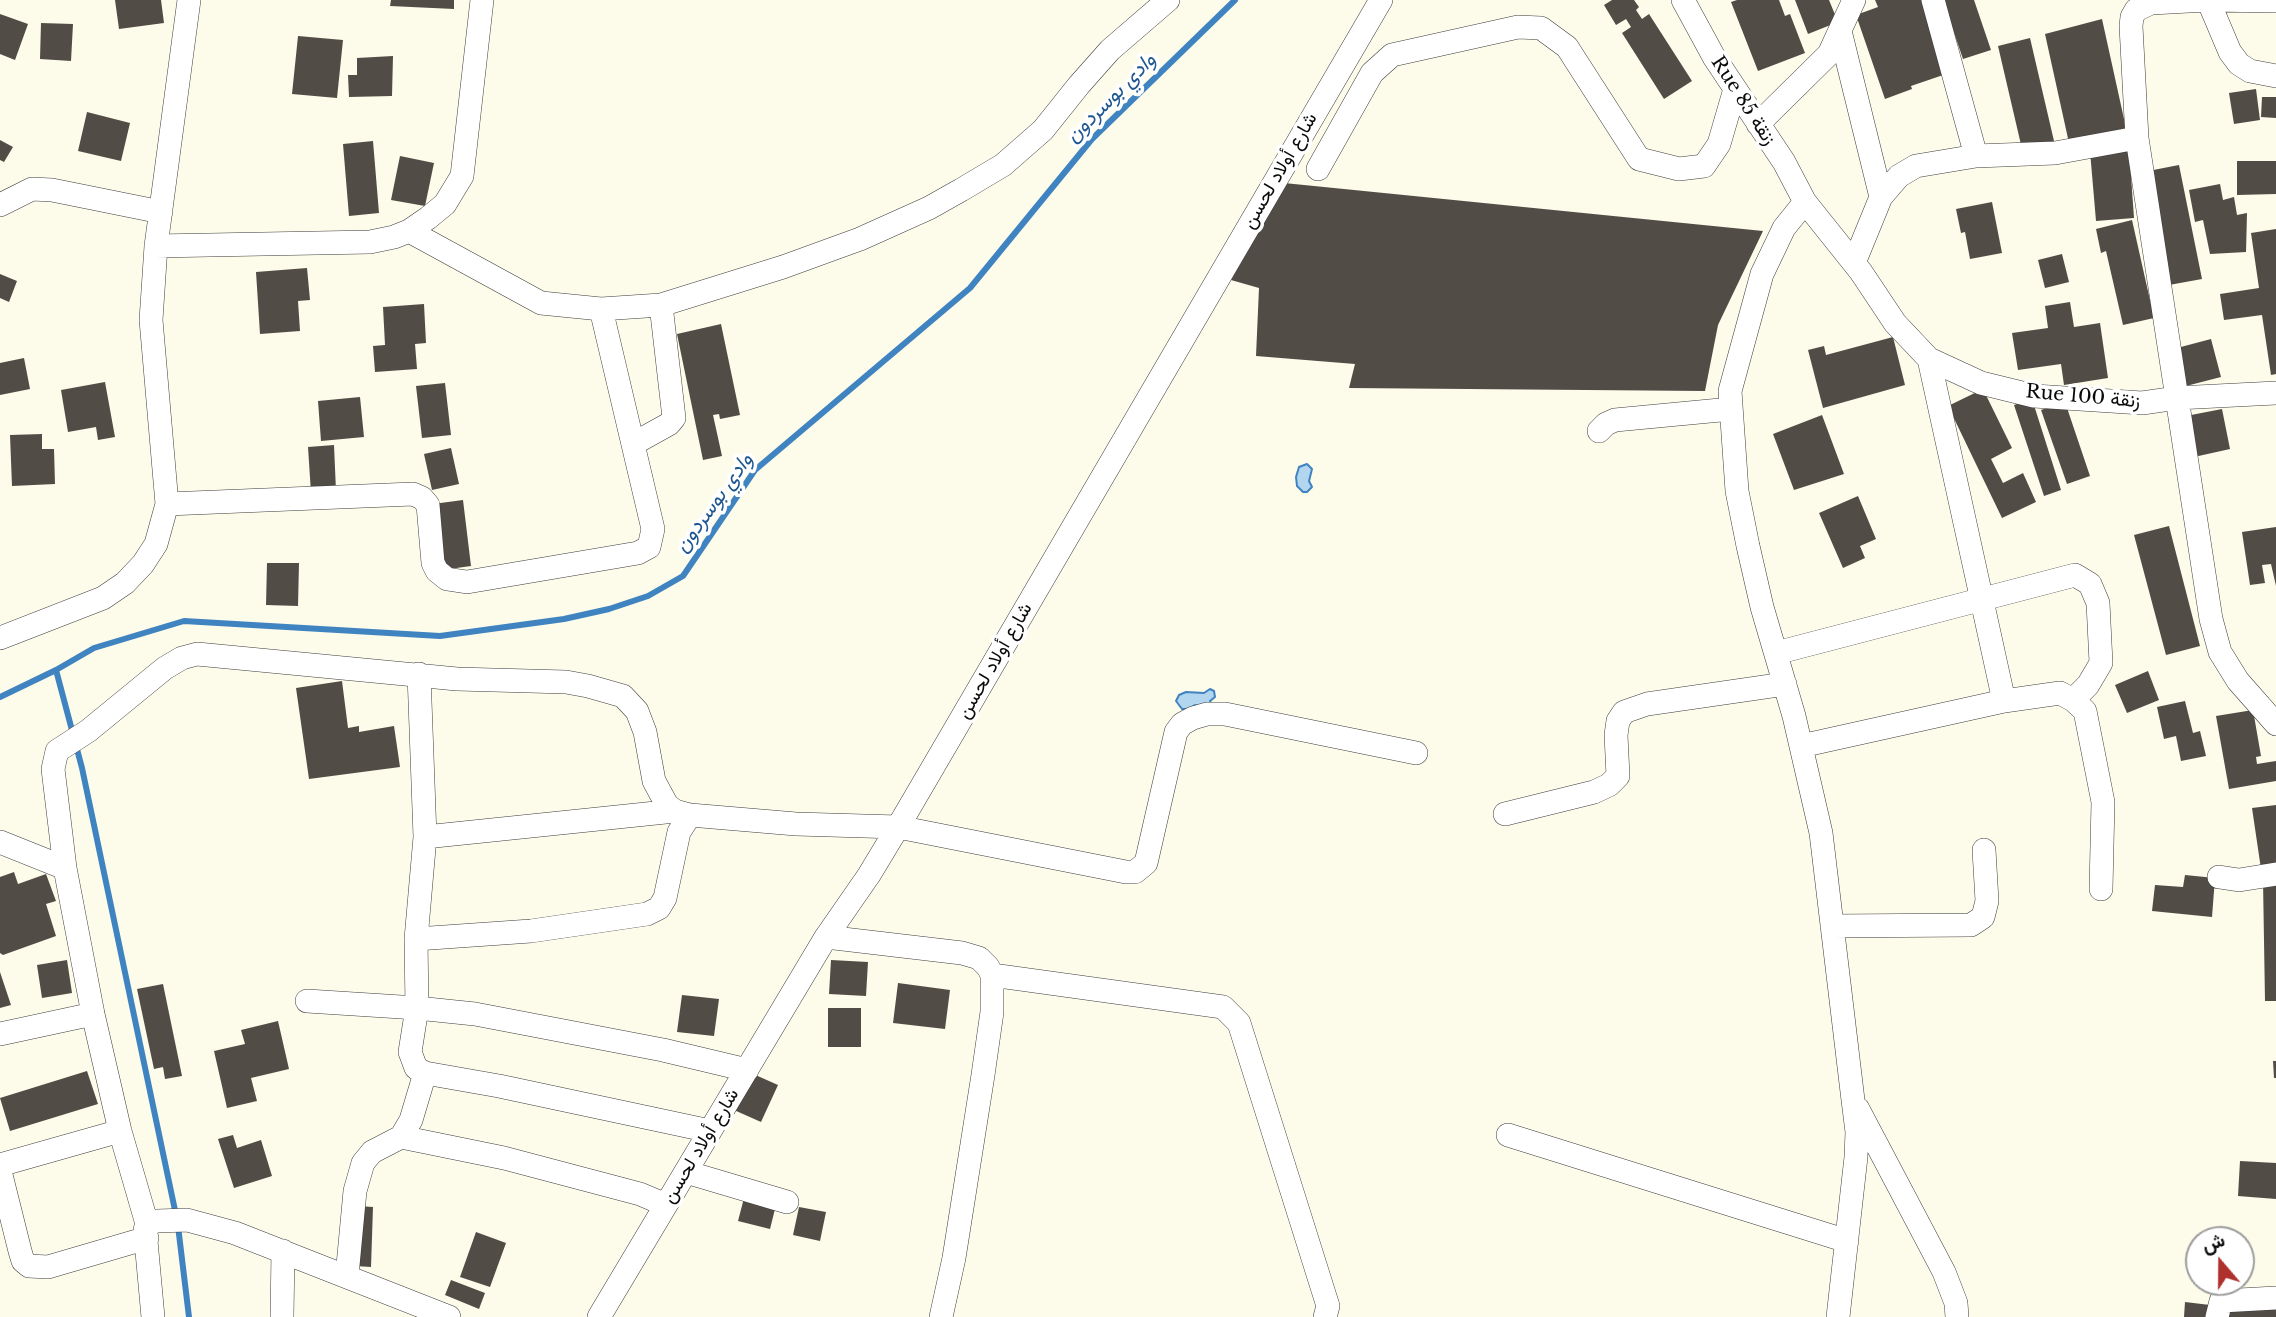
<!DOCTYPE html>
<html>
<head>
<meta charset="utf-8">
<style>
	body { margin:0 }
	#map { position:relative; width:2276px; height:1317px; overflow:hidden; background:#fdfbe9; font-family:"Libre Baskerville",Vazirmatn,serif }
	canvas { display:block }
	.north { position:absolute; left:2185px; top:1226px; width:70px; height:70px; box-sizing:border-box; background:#fff; border:2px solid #9d9d9d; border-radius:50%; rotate:340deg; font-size:19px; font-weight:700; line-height:28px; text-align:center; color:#0a0a0a }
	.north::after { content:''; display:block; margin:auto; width:24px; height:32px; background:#ae312e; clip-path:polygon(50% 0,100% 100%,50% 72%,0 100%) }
</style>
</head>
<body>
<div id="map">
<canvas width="2276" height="1317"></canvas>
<div class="north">ش</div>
</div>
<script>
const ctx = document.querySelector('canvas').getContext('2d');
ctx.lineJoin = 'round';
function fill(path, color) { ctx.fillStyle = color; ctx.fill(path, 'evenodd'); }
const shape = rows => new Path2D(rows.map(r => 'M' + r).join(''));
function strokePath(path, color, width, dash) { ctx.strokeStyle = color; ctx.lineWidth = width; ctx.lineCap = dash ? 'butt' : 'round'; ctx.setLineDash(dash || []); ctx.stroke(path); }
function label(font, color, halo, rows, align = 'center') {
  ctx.font = font + ' "Libre Baskerville",Vazirmatn,serif'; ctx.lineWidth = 7; ctx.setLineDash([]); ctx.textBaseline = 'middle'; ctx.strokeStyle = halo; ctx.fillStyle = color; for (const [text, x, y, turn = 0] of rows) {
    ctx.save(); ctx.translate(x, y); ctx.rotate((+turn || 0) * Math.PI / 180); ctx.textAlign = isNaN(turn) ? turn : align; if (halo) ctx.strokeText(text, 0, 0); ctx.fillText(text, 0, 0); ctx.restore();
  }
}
const water = shape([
	[1307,464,1312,469,1309,481,1312,487,1307,492,1303,492,1297,486,1296,477,1299,467,1307,464],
	[1210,689,1214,691,1215,697,1210,701,1212,705,1206,709,1195,705,1188,709,1182,709,1176,701,1179,695,1186,692,1204,693,1210,689]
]);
fill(water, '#b2d5f0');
strokePath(water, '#3f84c1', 2);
strokePath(shape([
	[56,670,82,768,176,1215],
	[0,697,56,670,94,648,184,621,440,636,564,619,609,609,648,596,683,576,755,470,970,288,1092,139,1235,0],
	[178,1226,189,1317]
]), '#3f84c1', 6);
fill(shape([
	[115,0,161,0,164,23,119,29],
	[391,0,454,0,454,9,390,6],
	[1612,0,1634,0,1639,7,1636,10,1642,19,1649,14,1692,81,1664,99,1622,33,1631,27,1626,19,1616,25,1604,5],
	[1737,0,1779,0,1785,16,1790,14,1805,53,1758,71,1731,2],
	[1795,0,1829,0,1838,22,1808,34],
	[1875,0,1924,0,1949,73,1911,86,1912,89,1885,99,1856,15,1878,7],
	[1943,0,1974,0,1991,50,1963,59],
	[0,14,28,24,15,60,0,54],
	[2102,19,2126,128,2069,143,2045,34],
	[41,23,73,24,71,61,40,59],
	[298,36,343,40,337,98,292,94],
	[2030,38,2054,141,2022,149,1998,46],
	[393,56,392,96,349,97,348,75,357,75,357,58],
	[2256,89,2260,120,2234,124,2229,93],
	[2262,97,2276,97,2276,118,2261,117],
	[87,112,130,123,121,161,78,151],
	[0,140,13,147,4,162,0,160],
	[373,141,379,213,349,216,343,144],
	[2129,148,2134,218,2096,221,2090,151],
	[400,156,434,163,425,206,391,200],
	[2237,161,2276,161,2276,194,2237,195],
	[2179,165,2202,279,2169,285,2148,171],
	[1284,183,1763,231,1718,325,1705,391,1349,388,1355,364,1256,356,1259,288,1231,280],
	[2220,184,2223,200,2234,197,2237,215,2247,213,2246,252,2210,254,2203,220,2195,222,2189,190],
	[1992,202,2002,253,1970,259,1965,232,1961,233,1956,209],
	[2132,220,2154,318,2123,325,2106,251,2101,253,2096,229],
	[2276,229,2276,374,2271,375,2262,315,2224,320,2220,294,2259,288,2251,233],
	[2062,254,2069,282,2045,288,2038,260],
	[307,268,310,300,298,301,300,331,260,334,256,272],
	[0,274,17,281,9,302,0,298],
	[2070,302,2074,327,2100,323,2108,378,2064,385,2061,364,2018,370,2012,333,2048,328,2045,306],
	[424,304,426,343,415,344,417,369,375,372,373,346,385,345,383,307],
	[721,324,740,415,720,419,719,414,713,415,722,456,703,460,677,334],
	[1893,337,1905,385,1823,408,1808,350,1824,346,1826,355],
	[2211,339,2221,377,2186,386,2177,348],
	[24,358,30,389,0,395,0,363],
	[105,382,115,437,98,440,96,427,68,432,61,390],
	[445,383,451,435,422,438,416,386],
	[1983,389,2012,448,1991,459,2003,483,2023,473,2036,502,2002,518,1948,406],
	[360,397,364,437,321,441,318,401],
	[2032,399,2061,490,2044,496,2014,405],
	[2065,402,2090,476,2067,484,2041,410],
	[2222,409,2230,449,2194,457,2186,416],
	[1822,415,1844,474,1794,490,1773,434],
	[42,434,42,449,54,449,55,484,12,486,10,435],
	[334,445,336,491,311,493,308,447],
	[451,448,459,484,432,490,424,454],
	[1858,496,1876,539,1860,546,1865,558,1843,568,1819,513],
	[463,500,471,566,442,570,433,504],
	[2169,526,2200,646,2166,655,2134,535],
	[2276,527,2276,586,2271,564,2262,565,2265,583,2250,585,2242,532],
	[267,563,299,563,298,606,266,605],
	[2148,671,2159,700,2127,713,2115,685],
	[342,681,348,728,359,726,359,732,394,726,400,767,309,779,296,688],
	[2185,701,2193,733,2200,731,2206,756,2181,761,2176,736,2164,739,2157,707],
	[2253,710,2261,756,2256,757,2257,764,2276,761,2276,781,2229,789,2216,716],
	[2276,805,2276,866,2261,869,2252,808],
	[14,872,18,884,46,874,56,901,46,904,56,936,3,955,0,953,0,877],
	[2185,875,2215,878,2212,917,2152,911,2155,885,2183,887],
	[2263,880,2276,880,2276,1001,2265,1001],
	[67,960,72,993,42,998,37,965],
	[831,960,868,962,866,996,829,994],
	[0,972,11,1005,0,1008],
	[898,983,950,990,945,1029,893,1023],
	[163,984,182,1076,165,1079,163,1067,154,1069,137,989],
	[682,995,719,999,714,1036,677,1032],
	[828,1008,861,1008,861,1047,828,1047],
	[278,1021,289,1069,251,1078,257,1101,227,1108,214,1051,245,1044,241,1030],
	[2273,1061,2276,1061,2276,1078,2274,1078],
	[87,1071,98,1104,10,1131,0,1098],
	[751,1073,778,1085,761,1122,734,1110],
	[233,1135,237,1148,261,1140,272,1176,234,1188,218,1139],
	[2240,1161,2276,1163,2276,1199,2238,1196],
	[744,1198,776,1205,770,1229,738,1221],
	[358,1206,373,1207,371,1267,355,1266],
	[799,1207,826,1212,820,1241,793,1235],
	[476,1232,506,1243,490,1287,460,1277],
	[451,1280,485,1293,479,1309,445,1295],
	[2185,1302,2210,1305,2209,1317,2184,1317],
	[2276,1302,2276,1317,2222,1317,2222,1304]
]), '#524c47');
const minor = shape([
	[1683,0,1714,57,1784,162,1805,202,1861,272,1895,323,1929,359,1981,383,2034,396,2142,403,2177,398,2276,393],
	[1933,0,1976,156],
	[2208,0,2151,3,2136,10,2132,17,2131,26,2137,138,2211,619,2220,652,2238,681,2276,724],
	[2208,0,2230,52,2239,64,2250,71,2276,76],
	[2209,0,2276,1],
	[1840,31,1881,197],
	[1758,124,1829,54,1854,0],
	[1318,169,1372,73,1392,55,1518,27,1541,28,1567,47,1639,159,1679,169,1704,166,1719,144,1735,89],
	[1805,202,1784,228,1762,274,1730,391,1737,491,1748,546,1762,607,1794,716,1821,833,1853,1100,1857,1132,1856,1157,1838,1317],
	[0,205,32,189,52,190,161,212],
	[409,231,541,303,601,309,661,305,783,267,860,239,929,208,961,190,1003,165,1043,130,1079,85,1110,50,1168,0],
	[156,246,370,242,394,237,409,231,428,218,445,204,462,176,482,0],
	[1854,263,1881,197,1899,176,1916,166,1976,156,2055,153,2137,138],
	[1929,359,2004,701],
	[1599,431,1606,424,1615,420,1731,409],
	[633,444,669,424,674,418,661,305],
	[167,504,413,494,422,498,428,505,433,563,437,571,447,579,467,582,638,553,649,547,653,529,601,309],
	[0,638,103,598,125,583,143,564,156,544,167,504,151,320,156,246,189,0],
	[1776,653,2075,575,2090,584,2098,603,2101,663,2088,685,2073,700],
	[419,674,425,837,416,939,417,1008,410,1052,416,1068,425,1073,499,1086,710,1131],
	[1801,746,2004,701,2060,693,2073,700,2085,711,2103,802,2101,889],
	[1505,814,1594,792,1609,785,1618,776,1616,735,1618,721,1624,712,1647,704,1785,684],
	[425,837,675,811],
	[0,842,65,868],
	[2219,877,2239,880,2276,874],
	[1832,926,1971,925,1983,917,1987,901,1984,850],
	[826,937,962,953,979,958,988,967,992,975,992,1012,983,1075,954,1258,941,1317],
	[416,939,531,931,647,914,659,908,665,898,679,832,690,815],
	[992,975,1223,1007,1239,1023,1328,1306,1325,1317],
	[307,1001,417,1008,475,1014,663,1050,747,1070],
	[0,1034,93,1014],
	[1858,1109,1944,1272,1956,1303,1957,1317],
	[1508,1135,1847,1241],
	[401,1137,504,1158,640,1194,666,1205],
	[0,1165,120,1131],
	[0,1171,20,1251,23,1261,29,1266,48,1267,147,1238],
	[686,1172,787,1202],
	[147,1224,157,1221,187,1220,235,1233,449,1317],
	[347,1276,355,1191,363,1163,372,1152,401,1137,411,1120,425,1073],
	[153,1317,145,1230,147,1224,120,1131,93,1014,65,868,53,769,57,751,88,731,165,668,182,658,197,654,457,679,566,682,588,686,623,696,637,711,645,732,654,781,667,805,675,811,690,815,796,824,898,827,1126,872,1135,872,1146,863,1176,732,1182,724,1193,718,1207,714,1225,714,1416,753],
	[282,1317,283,1251],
	[599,1317,826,937,869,875,898,827,1381,0],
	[2217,1317,2221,1301,2276,1298]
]);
strokePath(minor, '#3d3d3d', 24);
strokePath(minor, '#fff', 23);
label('19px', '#0a0a0a', '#fff', [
	["Rue 85 زنقة",1743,101,57],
	["شارع أولاد لحسن",1280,171,-60],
	["Rue 100 زنقة",2083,397,5],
	["شارع أولاد لحسن",995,661,-60],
	["شارع أولاد لحسن",701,1146,-59]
]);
label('italic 21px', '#1f5790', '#fff', [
	["وادي بوسردون",1111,98,-45],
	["وادي بوسردون",714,503,-54]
]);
</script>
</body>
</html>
